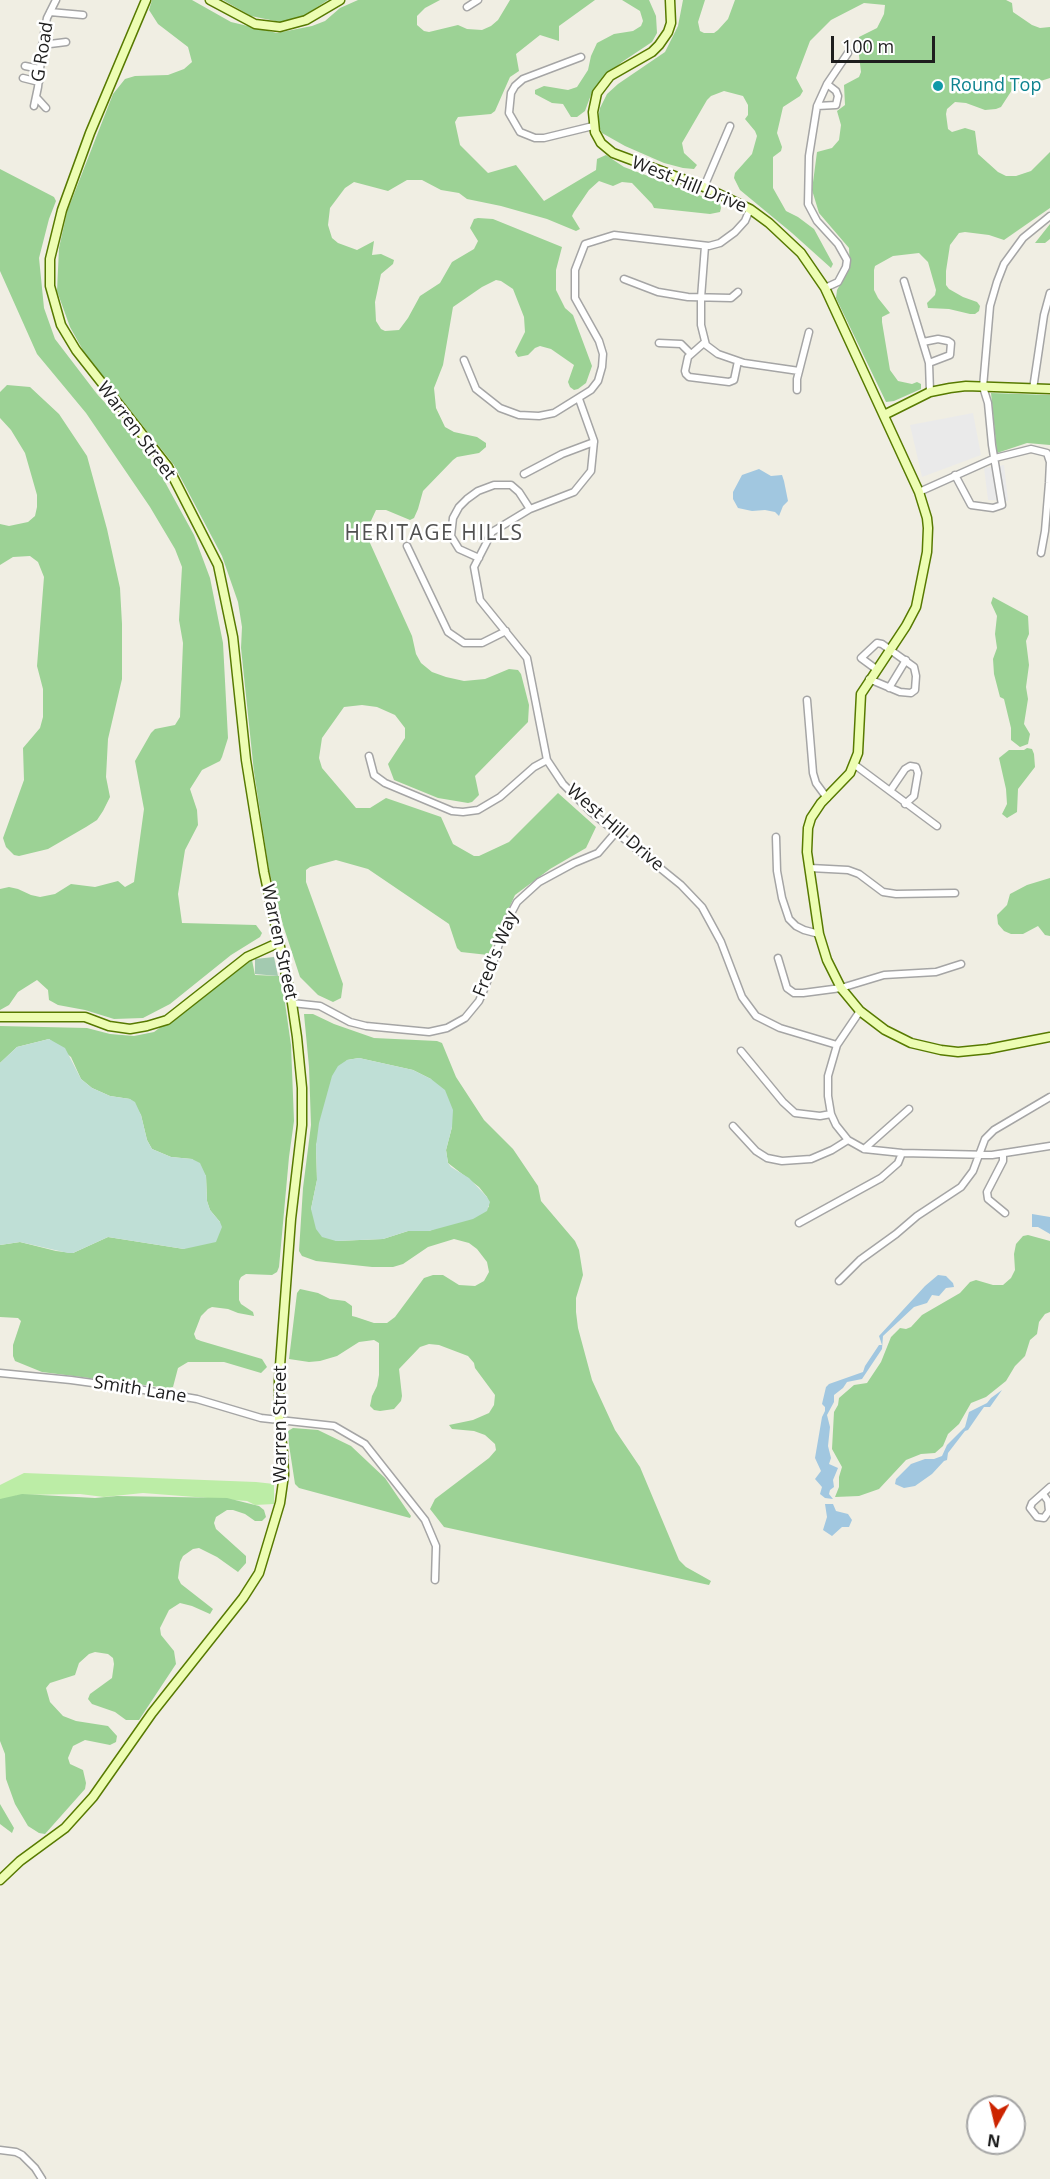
<!DOCTYPE html>
<html>
<head>
<meta charset="utf-8">
<style>
	body { margin:0 }
	#map { position:relative; width:1050px; height:2179px; overflow:hidden; background:#f0eee3; font-family:"Open Sans",sans-serif }
	canvas { display:block }
	.north { position:absolute; left:966px; top:2095px; width:60px; height:60px; box-sizing:border-box; background:#fff; border:2px solid #a5a5a5; border-radius:50%; rotate:188deg; font-size:16px; font-weight:700; line-height:24px; text-align:center; color:#1e1e1e }
	.north::after { content:''; display:block; margin:auto; width:21px; height:27px; background:#cc2400; clip-path:polygon(50% 0,100% 100%,50% 72%,0 100%) }
	.scale { position:absolute; left:831px; top:36px; width:104px; height:27px; box-sizing:border-box; border:3px solid #1e1e1e; border-top:0; padding-left:8px; font-size:18px; line-height:21px; white-space:nowrap; color:#1e1e1e; -webkit-text-stroke:4px #fff; paint-order:stroke }
</style>
</head>
<body>
<div id="map">
<canvas width="1050" height="2179"></canvas>
<div class="north">N</div>
<div class="scale">100 m</div>
</div>
<script>
const ctx = document.querySelector('canvas').getContext('2d');
ctx.lineJoin = 'round';
function fill(path, color) { ctx.fillStyle = color; ctx.fill(path, 'evenodd'); }
const shape = rows => new Path2D(rows.map(r => 'M' + r).join(''));
function strokePath(path, color, width, dash) { ctx.strokeStyle = color; ctx.lineWidth = width; ctx.lineCap = dash ? 'butt' : 'round'; ctx.setLineDash(dash || []); ctx.stroke(path); }
function label(font, color, halo, rows, align = 'center') {
  ctx.font = font + ' "Open Sans",sans-serif'; ctx.lineWidth = 5; ctx.setLineDash([]); ctx.textBaseline = 'middle'; ctx.strokeStyle = halo; ctx.fillStyle = color; for (const [text, x, y, turn = 0] of rows) {
    ctx.save(); ctx.translate(x, y); ctx.rotate((+turn || 0) * Math.PI / 180); ctx.textAlign = isNaN(turn) ? turn : align; if (halo) ctx.strokeText(text, 0, 0); ctx.fillText(text, 0, 0); ctx.restore();
  }
}
fill(shape([
	[24,1473,256,1482,274,1484,274,1504,255,1505,247,1501,143,1493,104,1497,80,1494,19,1495,0,1501,0,1485]
]), '#bceda6');
fill(shape([
	[152,0,192,0,231,22,277,33,312,26,325,21,340,8,358,0,440,0,425,8,417,16,417,25,424,31,429,32,458,25,467,29,482,30,491,26,498,20,510,0,595,0,559,26,559,41,540,35,516,54,519,71,510,77,495,111,491,114,458,117,455,122,460,145,488,173,516,165,544,201,596,170,597,159,606,155,624,167,720,203,721,208,720,212,710,214,654,208,652,204,632,183,622,182,613,186,599,181,589,190,574,212,572,216,580,229,576,231,547,219,501,206,467,199,459,193,441,190,422,180,407,180,388,191,354,182,345,188,330,208,328,225,332,238,338,243,357,250,374,241,372,255,381,254,394,260,393,264,381,274,375,302,376,321,381,329,385,331,399,330,408,318,420,296,440,283,452,262,474,249,478,241,470,228,474,219,478,218,493,219,562,247,556,270,556,290,565,308,573,315,592,366,586,383,578,389,574,390,570,387,568,382,574,365,551,349,540,346,535,348,528,355,518,357,515,352,525,332,524,317,513,289,501,281,496,280,482,287,453,307,443,365,434,388,436,408,445,427,454,432,477,437,486,443,486,447,479,453,457,457,453,460,423,491,418,509,414,518,410,520,386,510,376,510,370,523,370,543,412,636,416,654,421,663,432,672,446,677,464,681,485,679,509,669,518,670,521,674,529,705,528,722,475,776,479,795,472,802,468,803,438,798,394,780,388,764,405,738,405,728,395,715,377,707,362,705,344,707,322,738,319,758,322,768,356,808,370,808,386,798,441,817,453,844,474,856,479,856,509,842,558,793,596,827,586,848,550,869,515,895,488,955,461,952,457,948,449,924,368,869,336,860,310,867,306,870,306,882,343,984,341,998,333,1002,318,995,300,977,283,925,269,870,254,772,241,648,242,627,238,602,222,556,174,465,84,352,70,327,57,291,59,248,67,212,113,94,125,79,135,76,168,75,184,69,192,62,188,47,158,24,149,10],
	[223,0,328,0,296,21,280,22,251,16],
	[622,0,649,0,656,16,657,33,652,42,622,62,608,74,592,92,585,111,577,117,571,117,563,104,552,103,535,94,535,90,544,86,568,90,577,87,588,70,591,56,597,43,614,34,633,31,641,26,643,21,640,11],
	[683,0,705,0,698,22,700,31,704,33,714,33,718,30,728,19,735,0,1006,0,1012,3,1013,12,1032,25,1040,28,1050,27,1050,78,1012,90,1001,107,996,109,985,110,966,103,955,102,947,109,946,114,948,129,952,132,965,128,975,131,978,154,998,172,1006,176,1016,176,1031,171,1050,152,1050,208,1004,240,989,235,965,232,959,233,950,245,946,271,946,285,949,289,963,297,977,302,980,306,979,311,975,314,970,314,949,309,928,308,927,303,935,295,936,290,928,262,919,253,893,256,875,266,874,270,874,290,878,298,890,313,882,317,882,322,890,370,898,381,912,384,917,382,921,384,921,389,894,401,886,402,836,298,837,290,850,268,849,248,819,213,812,190,817,152,832,148,839,140,841,125,837,111,845,105,844,85,859,77,861,72,858,47,859,37,877,28,884,14,885,5,864,3,831,20,810,41,796,78,803,91,800,96,783,107,777,133,782,147,781,151,773,157,773,188,786,211,798,217,814,229,833,264,831,268,792,233,740,190,734,178,735,173,752,154,757,136,755,131,745,119,748,115,748,105,743,96,724,91,711,96,707,100,682,143,684,153,697,165,694,169,683,168,664,163,625,146,602,133,597,123,600,108,607,94,618,84,665,52,678,26],
	[0,169,54,197,56,201,49,219,39,258,44,308,55,339,97,394,130,430,160,473,194,535,210,578,223,643,228,738,222,757,220,761,202,770,190,789,197,810,198,825,185,850,178,894,182,923,256,925,262,933,260,937,231,955,170,1004,143,1018,114,1019,85,1010,58,1005,49,1000,48,990,37,980,18,992,9,1005,0,1010,0,889,9,887,18,889,31,895,40,897,55,894,71,884,95,887,118,881,125,887,134,882,144,809,135,761,151,733,155,729,175,725,180,717,183,643,179,620,182,567,175,549,150,507,86,413,37,354,0,271],
	[1050,224,1050,239,1045,243,1035,243],
	[7,385,30,387,59,414,87,456,107,529,120,588,122,624,122,679,108,739,106,777,110,797,103,811,97,820,86,827,48,849,19,856,14,855,6,847,3,838,24,780,23,748,40,728,43,717,43,689,37,666,44,577,38,562,30,556,13,557,0,565,0,524,9,526,28,522,35,516,37,507,37,495,25,453,11,430,0,418,0,392],
	[991,393,1050,395,1050,445,1027,443,997,453],
	[993,597,1028,616,1029,634,1026,641,1029,665,1026,687,1028,699,1024,724,1030,734,1028,744,1020,747,1011,740,1011,728,1004,699,1000,697,994,674,993,659,997,648,995,634,997,616,991,603],
	[1027,748,1032,749,1034,754,1035,767,1018,789,1017,812,1007,818,1002,814,1007,804,1006,789,999,758,1009,750,1024,750],
	[1050,878,1050,936,1045,935,1038,926,1023,934,1011,934,1004,931,998,924,997,915,1007,905,1010,894,1027,885],
	[252,960,255,975,279,976,284,996,291,1045,294,1121,289,1157,279,1267,277,1272,272,1275,246,1274,241,1277,239,1281,239,1300,241,1304,253,1312,254,1316,238,1313,228,1309,212,1307,208,1309,201,1316,194,1334,196,1339,201,1341,262,1359,267,1367,261,1373,224,1362,188,1362,178,1368,173,1387,168,1388,42,1372,15,1361,13,1356,13,1345,21,1321,18,1318,0,1317,0,1245,20,1242,56,1251,73,1253,108,1237,184,1249,220,1222,210,1210,207,1201,206,1176,192,1159,171,1157,152,1149,147,1140,141,1115,130,1099,110,1096,92,1088,81,1079,71,1057,49,1039,17,1047,0,1063,0,1026,87,1028,110,1034,134,1036,154,1032],
	[304,1014,313,1014,334,1024,374,1038,437,1041,442,1043,456,1077,484,1120,513,1149,538,1186,541,1201,575,1241,579,1250,583,1275,576,1298,576,1312,578,1328,592,1380,615,1430,640,1467,679,1560,686,1567,711,1581,709,1585,444,1527,430,1509,435,1499,489,1458,496,1450,495,1444,485,1435,474,1431,452,1429,449,1425,473,1420,489,1413,494,1405,495,1395,475,1368,474,1363,468,1356,439,1345,429,1344,420,1347,399,1369,402,1396,401,1401,394,1409,380,1411,374,1410,370,1406,372,1396,377,1386,379,1375,379,1343,374,1340,359,1342,337,1356,320,1361,309,1362,289,1359,297,1293,300,1289,318,1293,330,1299,345,1301,352,1306,352,1316,356,1317,374,1323,387,1323,395,1317,424,1278,433,1275,443,1275,459,1285,475,1286,484,1281,489,1272,487,1262,477,1249,469,1243,454,1239,428,1247,403,1264,393,1267,372,1267,316,1261,302,1256,299,1251,303,1188,311,1125,309,1067],
	[359,1058,413,1070,431,1079,452,1127,446,1150,448,1163,479,1187,487,1197,489,1207,429,1231,408,1231,383,1239,336,1241,311,1209,317,1180,316,1145,347,1060],
	[1028,1235,1050,1241,1050,1312,1045,1314,1039,1322,1037,1334,1030,1340,1025,1356,1015,1366,1006,1381,986,1397,971,1403,959,1424,948,1434,943,1446,935,1453,921,1454,906,1460,879,1489,859,1496,835,1497,839,1487,839,1477,842,1467,832,1449,834,1412,838,1405,839,1398,854,1385,867,1383,881,1362,891,1337,900,1328,906,1329,911,1327,922,1315,960,1293,970,1282,976,1280,993,1285,1003,1285,1011,1278,1015,1270,1014,1254,1016,1244,1023,1236],
	[293,1428,318,1430,351,1446,385,1478,411,1516,410,1518,299,1488,295,1484,289,1445,288,1431],
	[22,1494,95,1498,117,1496,227,1498,259,1506,264,1510,266,1517,262,1521,255,1521,245,1514,233,1510,227,1510,216,1517,214,1523,216,1529,246,1556,246,1563,238,1572,217,1557,199,1548,193,1549,183,1556,180,1562,178,1578,181,1584,213,1609,210,1614,192,1606,180,1603,169,1610,160,1628,161,1635,174,1651,176,1664,139,1720,126,1720,115,1712,92,1704,88,1699,90,1694,112,1678,114,1664,113,1658,108,1654,95,1652,89,1654,79,1663,75,1675,50,1683,46,1688,50,1702,63,1716,76,1721,108,1726,117,1736,116,1742,110,1745,85,1740,73,1746,68,1758,70,1764,83,1770,86,1783,85,1789,45,1834,39,1833,28,1826,15,1804,6,1779,5,1754,0,1741,0,1499],
	[0,1804,14,1828,12,1833,0,1824]
]), '#9cd295');
fill(shape([
	[49,1039,65,1048,81,1079,92,1088,110,1096,130,1099,135,1102,141,1115,147,1140,152,1149,171,1157,192,1159,200,1163,206,1176,207,1201,210,1210,220,1222,222,1227,216,1242,184,1249,108,1237,73,1253,68,1253,20,1242,0,1245,0,1063,17,1047],
	[359,1058,413,1070,431,1079,445,1090,453,1110,452,1127,446,1150,448,1163,451,1167,469,1178,487,1197,490,1202,487,1211,473,1219,429,1231,408,1231,383,1239,336,1241,322,1237,316,1229,311,1209,317,1180,316,1146,319,1123,332,1076,338,1066,347,1060]
]), '#bfdfd6');
fill(shape([
	[274,957,278,976,255,974,255,959]
]), '#a3cab0');
fill(shape([
	[973,413,981,455,922,477,910,425],
	[1004,465,1008,501,988,500,984,468]
]), '#eaeaea');
fill(shape([
	[759,469,771,476,782,475,784,481,788,501,783,506,779,516,775,512,765,510,752,511,738,508,733,499,733,492,742,475],
	[1032,1214,1050,1217,1050,1234,1038,1227,1032,1227],
	[938,1275,946,1276,953,1283,954,1287,946,1288,939,1296,932,1295,927,1303,914,1307,883,1336,882,1349,862,1379,847,1382,843,1388,834,1395,834,1402,827,1415,830,1427,828,1446,831,1458,829,1464,838,1468,833,1480,834,1487,830,1490,829,1494,833,1499,825,1498,820,1494,822,1487,815,1479,821,1471,815,1458,822,1417,825,1411,825,1407,822,1404,826,1387,829,1384,863,1372,865,1366,879,1345,882,1345,879,1336,925,1286],
	[1002,1390,990,1407,984,1407,979,1414,968,1430,965,1431,948,1453,947,1460,944,1461,932,1474,915,1486,904,1488,895,1484,896,1479,911,1464,925,1459,934,1459,942,1456,947,1445,965,1427,969,1412,987,1403,991,1398],
	[825,1504,833,1504,836,1511,848,1514,852,1520,849,1527,842,1527,832,1536,823,1530,827,1517]
]), '#a1c7e0');
const street = shape([
	[467,7,478,0],
	[50,12,83,15],
	[42,45,66,42],
	[581,57,523,79,515,86,511,93,509,113,520,132,535,138,544,138,593,126],
	[25,66,40,69],
	[23,78,39,82],
	[36,97,46,108],
	[34,106,38,87,44,34,47,18,56,0],
	[817,106,836,105,838,96,836,91,827,84],
	[704,187,730,126],
	[705,246,701,298,701,325,706,345,718,354,744,363,799,371],
	[624,279,658,292,688,297,731,298,738,292],
	[904,281,929,363,930,392],
	[825,288,838,282,846,267,847,260,838,244,817,221,808,204,809,156,817,106,827,84,848,53],
	[705,342,688,357,685,371,686,374,689,377,729,382,734,380,738,361],
	[923,342,938,339,948,341,951,343,950,355,929,363],
	[659,343,681,344,690,353],
	[464,360,476,389,500,408,519,415,539,416,554,413,591,390,598,381,602,367,603,354,599,341,575,298,575,270,585,244,614,235,709,246,720,243,735,232,745,221,750,209],
	[1033,389,1044,315,1050,293],
	[797,390,797,379,809,332],
	[579,399,594,441,591,471,574,492,530,509,492,532,474,567,480,600,527,658,547,760,563,784,591,812,681,885,702,907,721,942,742,997,756,1016,780,1028,837,1045],
	[524,474,562,454,594,442],
	[955,475,971,505,993,508,1002,505,992,445,988,403,983,387,990,306,997,282,1004,264,1023,238,1050,216],
	[919,492,995,458,1031,449,1047,453,1050,462,1049,483,1045,531,1041,553],
	[407,546,448,632,464,643,482,643,506,631],
	[479,558,459,549,451,536,453,518,459,507,467,499,478,491,494,485,511,485,519,492,530,509],
	[869,679,900,692,911,693,915,690,916,676,914,667,882,644,877,643,861,658,876,669],
	[889,688,906,660],
	[807,700,813,773,816,783,827,798],
	[369,756,374,775,385,783,452,811,463,812,478,810,500,797,534,767,547,760],
	[855,765,937,826],
	[890,791,905,769,910,766,916,767,918,773,914,796,905,804],
	[776,837,777,871,782,898,789,919,796,926,804,930,819,934],
	[810,868,848,870,859,874,883,892,896,894,955,893],
	[778,958,787,988,794,993,803,993,841,988,884,975,936,972,961,964],
	[292,1003,320,1006,350,1022,366,1026,429,1032,447,1028,465,1018,479,1001,486,985,505,925,517,902,539,882,574,863,598,853,616,832],
	[860,1011,837,1045,828,1076,828,1096,831,1114,836,1125,848,1140,864,1149,902,1153,992,1155,1050,1146],
	[741,1051,783,1102,795,1113,820,1116,831,1114],
	[733,1126,756,1151,767,1158,782,1161,811,1159,832,1150,848,1140],
	[864,1149,909,1109],
	[1003,1154,1003,1161,987,1192,988,1199,1005,1213],
	[799,1223,881,1178,898,1163,902,1153],
	[839,1281,860,1260,896,1234,917,1216,961,1187,973,1171,985,1139,994,1130,1050,1097],
	[0,1373,71,1380,144,1390,197,1399,261,1418,334,1426,365,1444,425,1520,436,1546,435,1580],
	[1043,1494,1048,1501,1049,1511,1044,1518,1037,1517,1030,1508,1032,1503,1050,1487],
	[0,2150,16,2152,22,2155,35,2168,42,2179]
]);
const secondary = shape([
	[210,0,255,24,280,27,306,20,340,0],
	[670,0,671,23,668,32,659,45,652,52,610,76,597,93,593,112,595,132,601,143,613,153,704,187,750,209,769,223,801,253,825,288,919,492,927,518,928,528,927,552,916,607,906,626,861,694,858,753,850,773,821,803,811,818,808,828,807,852,819,934,827,960,841,988,860,1011,885,1030,911,1043,941,1050,958,1052,988,1049,1050,1037],
	[884,415,930,392,950,388,966,386,1050,389],
	[0,1017,85,1017,109,1026,130,1029,147,1026,167,1020,247,957,280,942],
	[0,1880,20,1861,65,1828,93,1797,152,1713,243,1598,259,1573,280,1503,284,1475,283,1453,279,1420,279,1379,291,1219,302,1125,302,1088,297,1037,292,1003,264,872,246,760,233,637,218,565,168,467,76,350,61,325,50,286,50,259,62,210,90,133,146,0]
]);
strokePath(street, '#a5a5a5', 9);
strokePath(secondary, '#577a00', 11);
strokePath(street, '#fff', 6);
strokePath(secondary, '#edfdb3', 8);
for (const [x, y, r, color] of [
	[938,86,6,"#0f9aa8"]
]) { const dot = new Path2D(); dot.arc(x, y, r, 0, 2 * Math.PI); ctx.fillStyle = color; ctx.fill(dot); strokePath(dot, '#fff', 2); }
label('18px', '#1e1e1e', '#fff', [
	["G Road",43,52,-81],
	["West Hill Drive",689,185,22],
	["Warren Street",136,431,53],
	["West Hill Drive",615,828,41],
	["Warren Street",279,942,78],
	["Fred's Way",496,954,-68],
	["Smith Lane",140,1390,9],
	["Warren Street",281,1424,-90]
]);
label('18px', '#0d838f', '#fff', [
	["Round Top",950,86]
], 'left');
ctx.letterSpacing = '1.5px';
label('21px', '#515151', '#fff', [
	["HERITAGE HILLS",434,534]
]);
ctx.letterSpacing = '0px';
</script>
</body>
</html>
